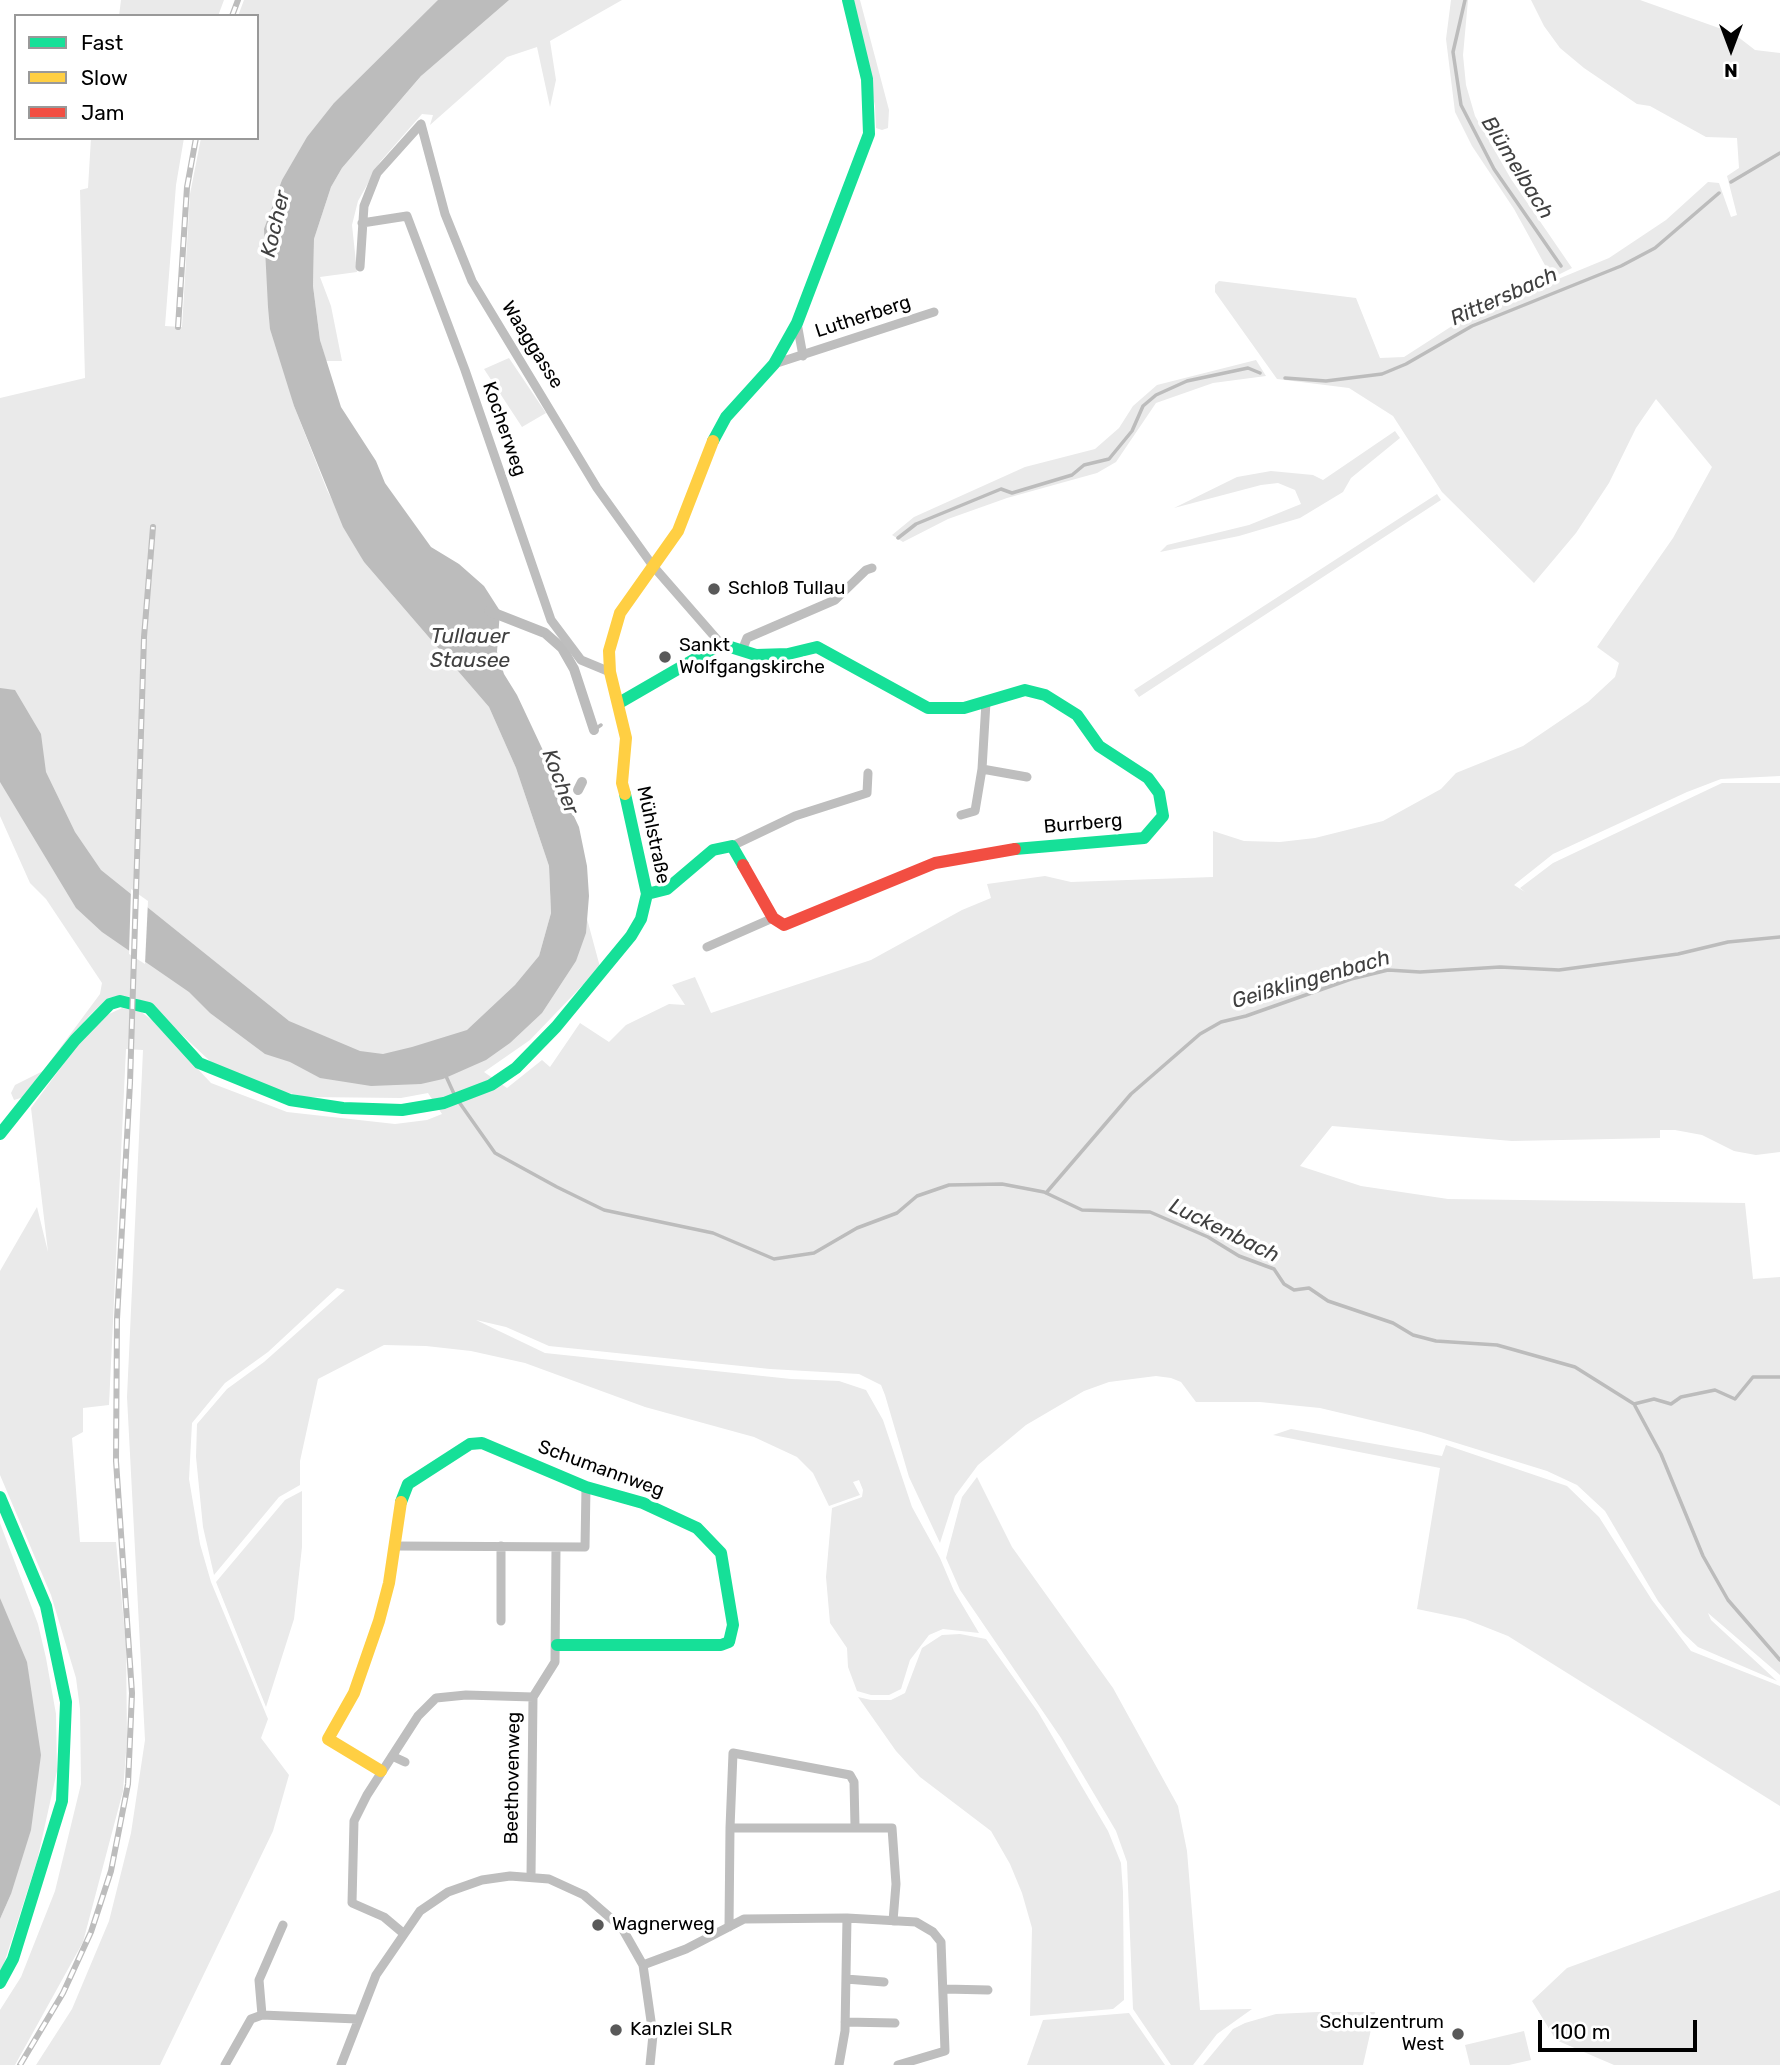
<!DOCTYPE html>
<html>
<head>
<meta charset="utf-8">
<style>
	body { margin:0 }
	#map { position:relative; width:1780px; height:2065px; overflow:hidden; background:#fff; font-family:Rubik,sans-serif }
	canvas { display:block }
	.legend { position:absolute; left:14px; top:14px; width:245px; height:126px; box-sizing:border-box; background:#fff; border:2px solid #999; margin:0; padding:9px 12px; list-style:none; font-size:21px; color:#000 }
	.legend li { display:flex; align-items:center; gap:14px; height:35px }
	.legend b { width:35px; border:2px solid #999 }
	.north { position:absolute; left:1696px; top:14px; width:70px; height:70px; -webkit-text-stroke:5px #fff; paint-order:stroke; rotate:180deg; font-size:19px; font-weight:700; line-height:28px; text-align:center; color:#000 }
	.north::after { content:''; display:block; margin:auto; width:24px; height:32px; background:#000; clip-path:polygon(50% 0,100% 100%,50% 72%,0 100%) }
	.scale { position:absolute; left:1538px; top:2020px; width:159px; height:32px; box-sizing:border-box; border:4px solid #000; border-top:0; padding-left:9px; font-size:21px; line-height:24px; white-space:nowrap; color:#000; -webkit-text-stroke:5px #fff; paint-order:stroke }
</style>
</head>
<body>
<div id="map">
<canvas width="1780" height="2065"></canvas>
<ul class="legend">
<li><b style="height:9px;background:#16e098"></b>Fast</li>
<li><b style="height:9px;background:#ffcf43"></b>Slow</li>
<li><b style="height:9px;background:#f24e42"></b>Jam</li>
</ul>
<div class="north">N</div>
<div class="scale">100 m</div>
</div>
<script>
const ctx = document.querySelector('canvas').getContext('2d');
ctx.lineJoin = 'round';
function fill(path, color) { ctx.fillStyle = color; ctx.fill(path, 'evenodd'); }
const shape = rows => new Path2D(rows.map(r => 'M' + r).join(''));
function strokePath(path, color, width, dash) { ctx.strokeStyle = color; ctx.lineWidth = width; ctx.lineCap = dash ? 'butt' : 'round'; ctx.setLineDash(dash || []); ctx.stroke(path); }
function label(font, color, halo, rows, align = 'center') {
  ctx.font = font + ' Rubik,sans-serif'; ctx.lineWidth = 7; ctx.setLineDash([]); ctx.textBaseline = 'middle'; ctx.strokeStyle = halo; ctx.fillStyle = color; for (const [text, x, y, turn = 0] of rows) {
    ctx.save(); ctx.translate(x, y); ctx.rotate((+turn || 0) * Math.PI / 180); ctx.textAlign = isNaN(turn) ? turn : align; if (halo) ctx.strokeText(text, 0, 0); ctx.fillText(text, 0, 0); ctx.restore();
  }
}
fill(shape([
	[121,0,224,0,218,16,119,16],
	[244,0,622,0,550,41,556,80,550,107,537,47,507,57,430,125,433,115,422,114,380,162,358,201,352,225,357,272,320,277,331,306,342,361,326,361,320,340,313,286,314,239,331,187,342,168,428,68,305,182,288,382,294,406,327,490,364,562,489,707,516,768,549,866,551,913,539,956,586,933,586,915,600,967,530,1040,484,1072,507,1088,542,1060,550,1067,580,1023,609,1042,626,1025,669,1004,685,1005,672,985,695,977,711,1013,871,960,962,910,991,898,987,884,1045,876,1071,882,1213,877,1213,831,1244,841,1280,842,1315,838,1383,821,1441,789,1456,773,1523,746,1588,702,1615,677,1619,663,1597,647,1673,538,1712,467,1656,399,1636,428,1609,483,1576,533,1534,583,1442,492,1393,416,1349,388,1277,379,1215,292,1215,285,1219,281,1356,298,1380,358,1404,357,1466,317,1609,258,1666,220,1708,182,1719,183,1731,217,1737,215,1727,176,1739,168,1737,138,1706,137,1650,106,1637,104,1584,68,1560,48,1544,26,1531,0,1640,0,1733,33,1755,50,1780,53,1780,776,1721,779,1687,792,1553,854,1514,885,1525,892,1520,888,1553,863,1722,783,1780,783,1780,1152,1756,1155,1734,1151,1702,1135,1675,1130,1660,1130,1660,1138,1512,1141,1332,1126,1300,1166,1361,1186,1448,1199,1745,1203,1753,1279,1780,1277,1780,1675,1708,1613,1711,1620,1777,1681,1698,1647,1683,1633,1658,1601,1605,1511,1577,1485,1547,1471,1421,1432,1320,1408,1260,1402,1196,1402,1181,1382,1171,1378,1156,1376,1109,1382,1084,1391,1026,1425,978,1465,955,1496,940,1543,909,1477,885,1395,881,1385,859,1374,770,1369,549,1346,506,1327,476,1320,545,1353,791,1379,839,1381,866,1390,883,1420,912,1507,940,1558,954,1591,979,1633,943,1629,929,1635,910,1660,901,1689,889,1695,871,1695,857,1691,848,1667,847,1648,830,1623,826,1577,832,1508,862,1497,863,1490,859,1480,853,1482,860,1495,829,1506,813,1473,797,1457,754,1437,645,1407,525,1363,471,1351,426,1346,384,1345,318,1379,300,1461,300,1485,279,1497,214,1575,203,1527,196,1457,197,1424,227,1389,264,1362,345,1290,337,1288,268,1352,225,1383,192,1423,189,1479,200,1544,211,1582,268,1719,261,1738,289,1775,273,1831,160,2065,36,2065,72,2009,109,1921,131,1833,145,1740,127,1397,143,1050,126,1049,109,1405,83,1408,83,1432,72,1438,80,1542,116,1542,126,1644,127,1739,123,1791,83,1942,15,2065,0,2065,0,2010,21,1977,55,1891,81,1784,80,1709,76,1678,51,1595,0,1475,0,1271,37,1207,48,1252,31,1108,96,1020,122,1008,140,1011,153,1021,211,1083,287,1112,395,1124,427,1120,442,1114,428,1093,401,1098,306,1097,272,1089,211,1062,149,1004,133,997,118,996,108,998,89,1016,24,1097,14,1100,11,1093,15,1085,43,1071,100,994,102,983,46,899,30,883,0,816,0,398,85,378,80,190,88,188,91,138,184,138,176,185,165,326,182,327,190,194,201,138,257,138,257,16,238,16],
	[852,0,860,0,889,110,888,128,882,130,876,128,875,106],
	[1451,0,1468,0,1463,55,1466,85,1475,116,1511,179,1572,268,1552,278,1514,209,1472,146,1455,112,1446,39],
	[509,358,546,413,522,427,484,369],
	[1256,360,1266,376,1213,383,1156,403,1116,462,1097,473,1007,498,948,519,903,542,892,535,914,517,1025,467,1095,449,1119,428,1133,406,1157,385],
	[1395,431,1400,438,1351,478,1343,492,1300,518,1239,536,1160,552,1167,545,1249,525,1301,504,1295,490,1278,483,1261,485,1174,508,1237,477,1271,471,1313,475,1323,480],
	[1437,494,1441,500,1139,697,1134,690],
	[1291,1429,1442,1456,1446,1445,1567,1486,1599,1517,1652,1600,1691,1651,1780,1686,1780,1806,1508,1636,1465,1619,1417,1609,1440,1468,1273,1435],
	[977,1477,1012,1547,1113,1688,1178,1806,1187,1851,1200,2010,1252,2009,1217,2034,1193,2065,1171,2065,1133,2009,1127,1862,1116,1831,1061,1738,960,1590,946,1558,962,1497],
	[302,1491,302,1547,294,1619,266,1707,216,1582,285,1500],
	[0,1523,38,1624,46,1658,56,1714,57,1771,37,1861,0,1976,0,1919,11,1894,7,1619,0,1598],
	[960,1634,986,1639,1038,1712,1108,1831,1121,1863,1123,1892,1124,2000,1113,2009,1030,2016,1032,1928,1022,1893,1010,1864,991,1831,920,1777,896,1751,858,1697,871,1700,891,1700,905,1693,922,1648,942,1635],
	[1780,1890,1780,2065,1614,2065,1556,2040,1532,2001,1567,1968],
	[1318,2012,1375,2012,1363,2065,1203,2065,1233,2029,1245,2023,1276,2014],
	[1129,2013,1165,2065,1027,2065,1043,2020],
	[1524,2031,1531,2060,1509,2065,1470,2065,1465,2045]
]), '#eaeaea');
fill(shape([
	[438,0,509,0,421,76,342,168,331,187,314,239,313,286,320,340,341,407,376,461,385,483,431,547,459,564,484,586,500,611,497,652,504,674,517,695,579,827,587,866,589,896,586,933,576,961,542,1013,510,1043,486,1060,443,1079,421,1084,371,1086,320,1078,290,1062,265,1054,210,1013,189,992,102,932,76,908,0,782,0,688,15,690,41,734,46,772,75,832,101,870,289,1021,360,1051,383,1054,412,1047,467,1030,515,985,539,956,551,913,549,866,516,768,489,707,364,562,343,527,294,406,270,329,268,307,264,229,282,180,307,137,334,103],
	[0,1598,27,1662,41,1755,31,1830,11,1894,0,1919]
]), '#bcbcbc');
fill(shape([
	[131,889,148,901,145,964,129,954]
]), '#fff');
strokePath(shape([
	[1465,0,1453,52,1461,105,1494,169,1561,266],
	[1731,182,1780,153],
	[1285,378,1326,381,1382,374,1406,364,1472,326,1621,266,1655,248,1719,193],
	[898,538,916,524,1001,489,1012,493,1072,475,1084,465,1109,459,1132,431,1143,406,1156,395,1187,381,1248,368,1260,373],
	[594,730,601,725],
	[445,1074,455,1096],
	[459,1102,495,1153,557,1187,604,1210,713,1233,774,1259,814,1253,857,1228,897,1213,917,1196,949,1185,1002,1184,1044,1192,1082,1210,1150,1212,1208,1237,1239,1256,1274,1269,1284,1284,1294,1290,1309,1288,1328,1301,1393,1323,1413,1335,1436,1341,1497,1345,1575,1367,1634,1404,1661,1454,1703,1556,1728,1600,1780,1660],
	[1046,1193,1131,1094,1200,1034,1221,1022,1246,1016,1351,979,1388,970,1420,972,1500,967,1559,970,1678,954,1728,942,1780,937],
	[1634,1404,1654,1399,1671,1404,1681,1397,1715,1390,1735,1399,1753,1377,1780,1377]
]), '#bcbcbc', 3.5);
strokePath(shape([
	[489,611,545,633,562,648,574,669,594,730],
	[578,790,582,782]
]), '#bcbcbc', 10);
strokePath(shape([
	[421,124,445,214,472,281,597,488,653,566,721,644],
	[362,223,407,216,465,370,551,620,581,660,610,672],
	[360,267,364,206,377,173,421,124],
	[797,323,803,356],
	[774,364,934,312],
	[743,648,747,638,835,600,866,570,872,568],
	[986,702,982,769,1027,777],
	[961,815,975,811,982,769],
	[732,846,795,816,867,793,868,773],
	[707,947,773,918],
	[394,1546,585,1547,586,1487],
	[501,1621,501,1546],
	[392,1756,405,1762],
	[730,1828,733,1753,850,1775,854,1782,855,1826],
	[531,1876,533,1697,555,1662,556,1548],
	[729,1927,730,1828,892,1828,896,1884,893,1921],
	[403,1933,384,1917,352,1903,354,1821,367,1795,418,1716,436,1698,466,1695,533,1697],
	[643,1965,686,1949,744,1919,847,1918,916,1922,933,1932,941,1942,945,2051,898,2065],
	[846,1979,884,1982],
	[945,1989,988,1990],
	[262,2015,259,1980,283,1925],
	[845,2022,895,2023],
	[225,2065,251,2019,262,2015,357,2019],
	[341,2065,376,1975,420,1911,448,1892,482,1880,510,1876,549,1879,584,1895,622,1928,643,1965,653,2035,650,2065],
	[839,2065,845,2031,847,1918]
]), '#bebebe', 9);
strokePath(shape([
	[713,441,726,417,774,364,797,323,869,134,867,79,848,0],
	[619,703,721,644,756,655,788,654,817,647,928,708,964,708,1025,690,1045,695,1077,715,1099,746,1148,778,1159,793,1163,816,1144,838,1015,849],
	[647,894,667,889,713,850,732,846,743,865],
	[0,1134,75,1040,110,1004,120,1001,149,1008,199,1063,290,1100,343,1108,402,1110,444,1103,491,1085,516,1068,556,1027,631,936,641,919,647,894,625,794],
	[0,1497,46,1606,66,1702,62,1801,13,1959,0,1983],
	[401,1502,408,1484,470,1444,482,1443,586,1487,643,1503,697,1528,721,1553,733,1625,729,1642,721,1645,557,1645]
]), '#16e098', 12);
strokePath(shape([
	[625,794,622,783,626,738,610,672,609,651,620,613,678,531,713,441],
	[381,1771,328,1739,354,1693,379,1621,389,1583,401,1502]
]), '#ffcf43', 12);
strokePath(shape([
	[743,865,773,918,784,925,935,863,1015,849]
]), '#f24e42', 12);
const rail = shape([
	[232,16,238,0],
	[178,327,187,187,196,138],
	[20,2065,63,1993,91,1932,111,1871,128,1784,132,1693,116,1461,117,1319,130,1083,144,637,153,527]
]);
strokePath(rail, '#bdbdbd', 6);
strokePath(rail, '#fff', 3.5, [10]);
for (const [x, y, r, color] of [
	[714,589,7,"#595959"],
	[665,657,7,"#595959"],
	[598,1925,7,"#595959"],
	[616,2030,7,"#595959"],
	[1458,2034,7,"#595959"]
]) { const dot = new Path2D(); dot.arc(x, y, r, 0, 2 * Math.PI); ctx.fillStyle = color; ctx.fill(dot); strokePath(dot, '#fff', 2.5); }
label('19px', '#000', '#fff', [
	["Lutherberg",863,317,-18],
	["Waaggasse",532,345,58],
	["Kocherweg",504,429,71],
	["Burrberg",1083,824,-5],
	["Mühlstraße",653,835,78],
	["Schumannweg",601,1469,20],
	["Beethovenweg",513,1778,-89]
]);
label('19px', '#000', '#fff', [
	["Schloß Tullau",728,589],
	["Sankt",679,646],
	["Wolfgangskirche",679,668],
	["Wagnerweg",612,1925],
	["Schulzentrum",1444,2023,"right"],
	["West",1444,2045,"right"],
	["Kanzlei SLR",630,2030]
], 'left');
label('italic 21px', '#404040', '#fff', [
	["Blümelbach",1517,168,58],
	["Kocher",276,224,-77],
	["Rittersbach",1504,297,-24],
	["Tullauer",470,637],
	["Stausee",470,661],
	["Kocher",560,782,69],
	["Geißklingenbach",1311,980,-16],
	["Luckenbach",1224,1231,26]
]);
</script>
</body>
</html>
